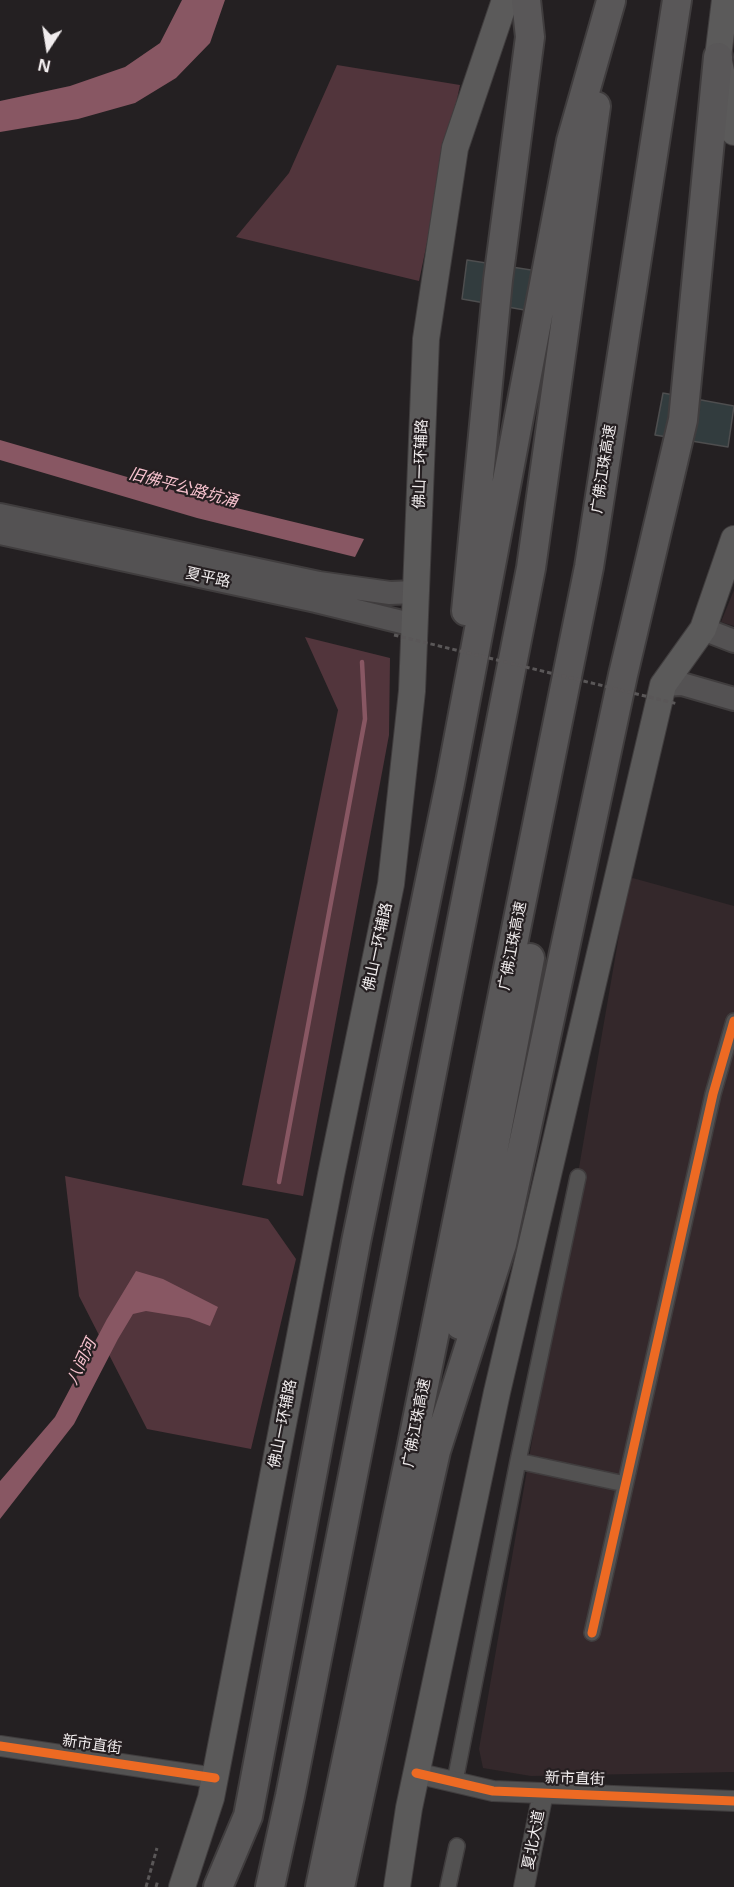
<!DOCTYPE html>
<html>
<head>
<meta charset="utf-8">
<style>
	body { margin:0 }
	#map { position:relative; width:734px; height:1887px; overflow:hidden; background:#242022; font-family:"Open Sans",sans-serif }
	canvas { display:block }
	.north { position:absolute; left:18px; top:18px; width:60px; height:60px; -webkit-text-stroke:4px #251f21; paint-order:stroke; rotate:192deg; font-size:16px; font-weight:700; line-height:24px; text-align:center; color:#f0eced }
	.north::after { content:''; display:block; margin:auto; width:21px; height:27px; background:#f0eced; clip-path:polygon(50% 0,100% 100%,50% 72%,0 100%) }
</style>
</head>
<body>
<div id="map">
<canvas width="734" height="1887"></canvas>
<div class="north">N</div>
</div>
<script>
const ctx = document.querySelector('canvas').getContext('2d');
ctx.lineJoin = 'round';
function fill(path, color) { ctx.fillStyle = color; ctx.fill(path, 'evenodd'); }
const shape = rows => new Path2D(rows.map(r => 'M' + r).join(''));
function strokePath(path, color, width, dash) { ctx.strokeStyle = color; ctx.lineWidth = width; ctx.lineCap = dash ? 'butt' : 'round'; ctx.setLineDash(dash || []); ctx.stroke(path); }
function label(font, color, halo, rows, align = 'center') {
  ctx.font = font + ' "Open Sans","Noto Sans SC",sans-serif'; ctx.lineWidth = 4.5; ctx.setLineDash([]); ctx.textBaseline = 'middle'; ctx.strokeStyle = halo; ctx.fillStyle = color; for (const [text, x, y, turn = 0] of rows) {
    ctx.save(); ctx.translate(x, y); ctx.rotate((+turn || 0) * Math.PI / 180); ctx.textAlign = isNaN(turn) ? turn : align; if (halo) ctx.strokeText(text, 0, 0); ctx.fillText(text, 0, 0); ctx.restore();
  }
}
fill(shape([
	[734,590,734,626,721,622],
	[629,877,734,906,734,1772,531,1776,483,1768,479,1749]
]), '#34282b');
fill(shape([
	[337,65,460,85,419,281,236,237,289,173],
	[305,637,390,658,389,735,303,1196,242,1185,338,710],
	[65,1176,268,1219,296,1259,251,1449,147,1429,79,1296]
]), '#52353c');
fill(shape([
	[182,0,225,0,210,43,176,78,135,103,78,119,0,132,0,101,70,86,125,67,160,43],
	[0,440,220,504,364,539,355,557,197,518,0,460],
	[136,1271,163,1279,218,1307,210,1326,189,1318,146,1311,133,1314,118,1339,74,1424,0,1519,0,1481,55,1417,107,1319]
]), '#885763');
strokePath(shape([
	[279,1182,365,719,362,662]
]), '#885763', 4.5);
const building = shape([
	[467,260,544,272,536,312,462,299,467,260],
	[663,393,734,406,728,447,655,435,663,393]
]);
fill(building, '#323c3e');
strokePath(building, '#4e4e4f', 1.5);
const minor = shape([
	[518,1461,625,1484],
	[592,1633,713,1094,734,1021],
	[455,1781,518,1461,578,1177],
	[448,1887,457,1846]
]);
const tertiary = shape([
	[0,1746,215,1778],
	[416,1773,493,1791,734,1801],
	[524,1887,543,1793]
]);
const secondary = shape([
	[0,515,319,583,390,593,416,592],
	[0,533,316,601,414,625],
	[703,629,734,641],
	[663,685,682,684,734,699]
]);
const primary = shape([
	[725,0,718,57,734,132],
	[182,1887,211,1798,331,1175,391,884,412,691,426,339,455,148,505,0],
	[397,1887,409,1808,497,1392,663,685,703,629,734,539]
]);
const motorway = shape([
	[466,611,498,280,530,37,526,0],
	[460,1325,530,958],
	[218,1887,248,1816,356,1242,450,783,571,141,611,1],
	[270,1887,290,1796,531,568,596,106],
	[320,1887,408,1465,589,567,677,0],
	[340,1887,385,1678,436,1451,502,1244,623,675,683,420,718,57]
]);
strokePath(minor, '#403d3e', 18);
strokePath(tertiary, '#403d3e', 22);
strokePath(secondary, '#403d3e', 26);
strokePath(primary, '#403d3e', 28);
strokePath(motorway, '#403d3e', 32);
strokePath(shape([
	[146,1887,157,1848],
	[156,1887,158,1880]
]), '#5a5758', 3, [4.5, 3]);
strokePath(minor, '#535252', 15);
strokePath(tertiary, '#535252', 20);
strokePath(secondary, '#545253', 22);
strokePath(primary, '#5b5a5a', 26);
strokePath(motorway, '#595758', 28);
strokePath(shape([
	[394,635,678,704]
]), '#5a5758', 3, [4.5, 3]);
strokePath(shape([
	[592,1633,713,1094,734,1021],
	[0,1746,215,1778],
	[416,1773,493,1791,734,1801]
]), '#ed6a23', 9);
label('15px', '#f0eced', '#251f21', [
	["佛山一环辅路",421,464,-88],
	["广佛江珠高速",604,469,-81],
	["夏平路",208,578,12],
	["广佛江珠高速",513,946,-79],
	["佛山一环辅路",378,947,-78],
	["广佛江珠高速",417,1423,-79],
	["佛山一环辅路",283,1424,-79],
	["新市直街",92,1745,8],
	["新市直街",575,1779,2],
	["夏北大道",534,1840,-79]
]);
label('italic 16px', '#f8c3cf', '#251f21', [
	["旧佛平公路坑涌",183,488,15],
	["八间河",82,1362,-65]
]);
</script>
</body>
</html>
